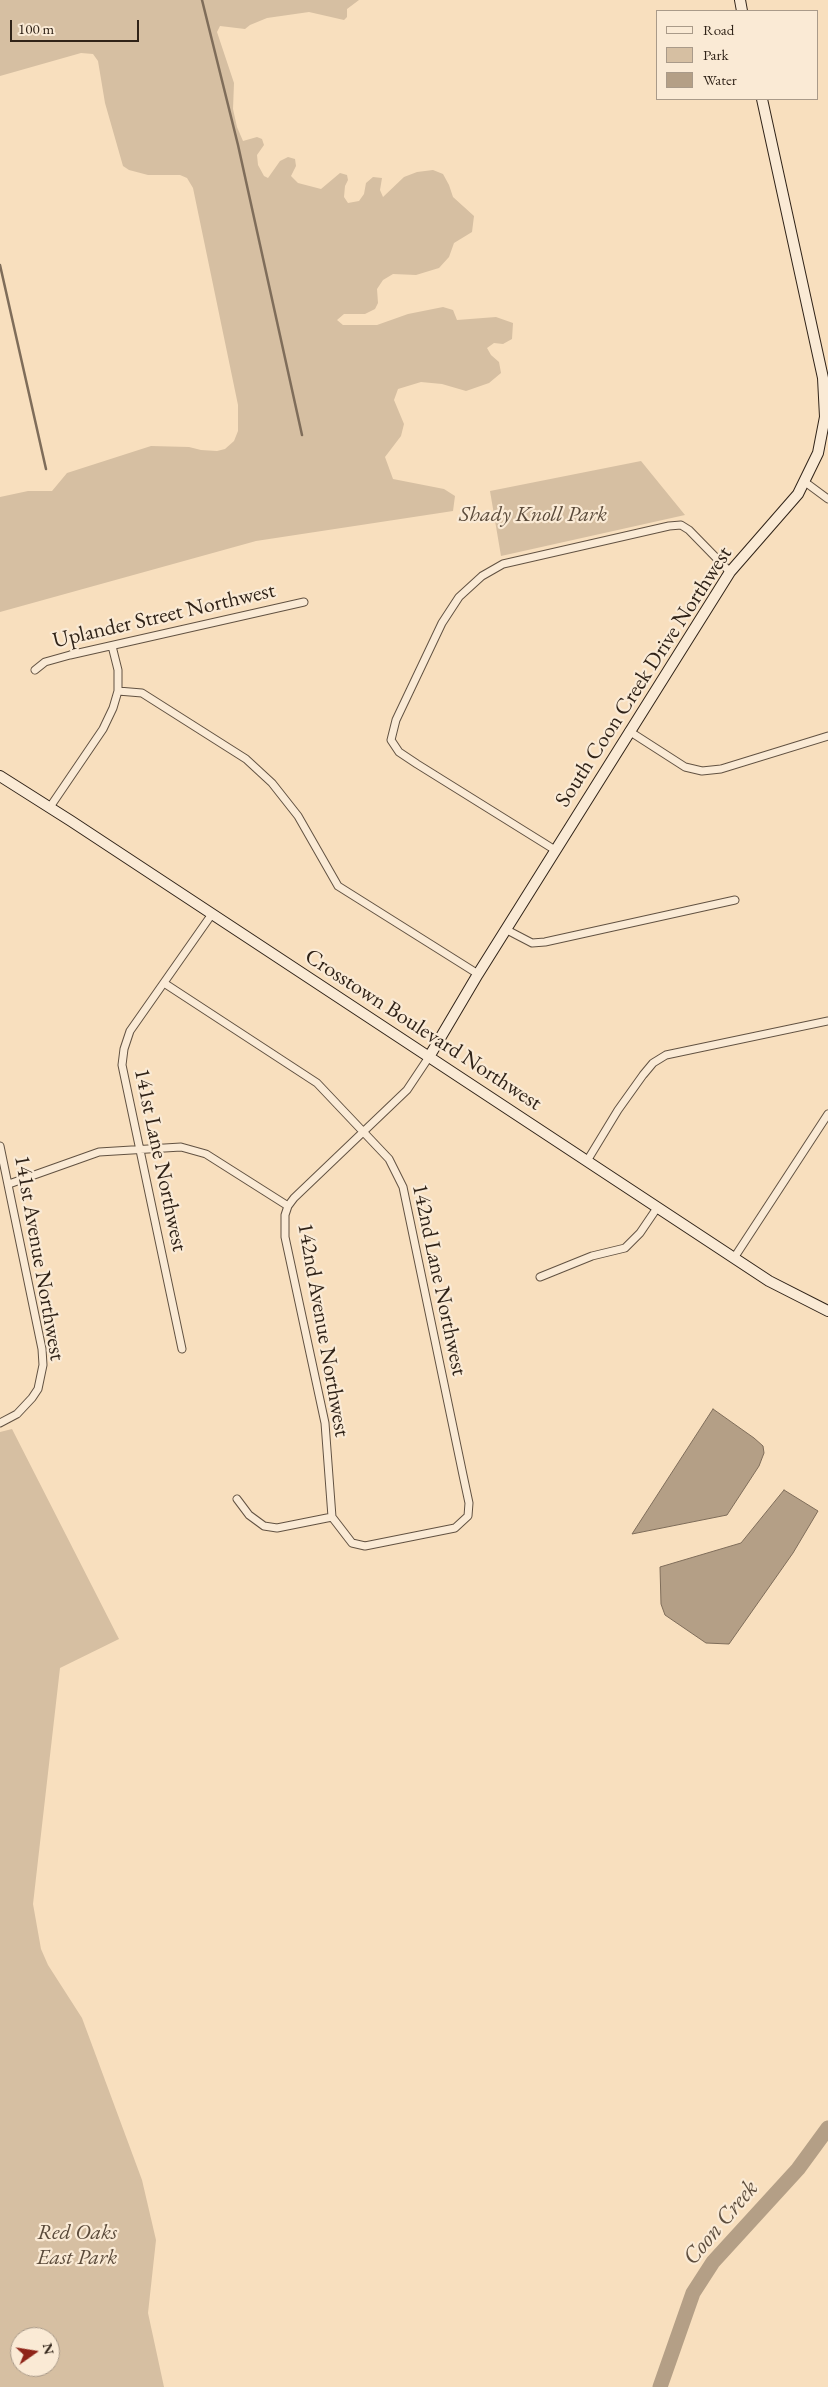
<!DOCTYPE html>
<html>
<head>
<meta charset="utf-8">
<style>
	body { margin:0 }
	#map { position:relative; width:828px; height:2387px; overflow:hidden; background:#f8dfbe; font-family:"EB Garamond",serif }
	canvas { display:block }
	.legend { position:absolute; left:656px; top:10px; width:162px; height:90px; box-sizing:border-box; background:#faead5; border:1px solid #a99a89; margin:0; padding:6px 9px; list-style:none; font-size:15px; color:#302318 }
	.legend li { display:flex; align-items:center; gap:10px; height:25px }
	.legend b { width:25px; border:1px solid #a99a89 }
	.north { position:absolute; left:10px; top:2327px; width:50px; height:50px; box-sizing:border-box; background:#faead5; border:1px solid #a99a89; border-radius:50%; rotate:77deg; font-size:14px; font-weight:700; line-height:20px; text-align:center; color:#302318 }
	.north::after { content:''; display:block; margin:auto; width:18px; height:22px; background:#8f2418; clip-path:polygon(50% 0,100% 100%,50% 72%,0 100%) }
	.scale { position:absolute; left:10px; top:20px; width:129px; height:22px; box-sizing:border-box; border:2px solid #302318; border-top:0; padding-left:6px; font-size:15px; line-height:18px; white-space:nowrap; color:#302318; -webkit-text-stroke:4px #faead5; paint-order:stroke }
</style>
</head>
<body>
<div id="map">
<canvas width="828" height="2387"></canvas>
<ul class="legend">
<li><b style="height:6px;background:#faead5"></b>Road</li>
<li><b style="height:14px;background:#d6bfa2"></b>Park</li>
<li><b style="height:14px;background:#b49f86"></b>Water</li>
</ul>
<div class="north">N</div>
<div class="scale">100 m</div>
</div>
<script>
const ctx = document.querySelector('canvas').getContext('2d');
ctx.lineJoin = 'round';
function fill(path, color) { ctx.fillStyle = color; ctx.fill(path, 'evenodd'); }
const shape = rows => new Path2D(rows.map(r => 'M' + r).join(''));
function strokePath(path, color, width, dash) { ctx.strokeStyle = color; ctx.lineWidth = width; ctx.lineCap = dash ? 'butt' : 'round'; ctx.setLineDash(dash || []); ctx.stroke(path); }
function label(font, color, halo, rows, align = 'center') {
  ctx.font = font + ' "EB Garamond",serif'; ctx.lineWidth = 4.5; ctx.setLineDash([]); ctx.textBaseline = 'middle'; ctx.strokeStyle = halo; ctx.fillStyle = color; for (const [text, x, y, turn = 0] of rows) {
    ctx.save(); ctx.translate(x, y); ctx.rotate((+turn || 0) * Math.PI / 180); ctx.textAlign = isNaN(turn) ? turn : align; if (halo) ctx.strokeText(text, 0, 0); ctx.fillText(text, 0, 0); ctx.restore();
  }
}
fill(shape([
	[0,0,359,0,347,9,347,17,344,20,309,12,267,18,250,25,245,29,220,26,217,32,234,83,233,109,237,127,243,141,257,137,262,139,264,145,257,155,258,165,264,176,268,178,280,161,288,157,295,159,296,166,291,176,298,183,321,189,340,173,347,175,348,180,345,186,344,197,348,203,359,201,364,194,366,183,373,177,382,178,380,190,383,197,404,177,417,172,433,170,443,174,449,185,453,197,474,216,472,232,454,243,449,257,439,268,416,275,393,274,383,280,377,289,378,303,375,309,365,314,344,314,337,320,343,325,377,325,408,314,443,307,453,310,457,320,496,317,513,323,512,339,503,344,494,343,487,348,491,355,499,362,501,373,489,383,466,391,442,384,421,382,398,389,394,400,404,424,401,436,385,457,393,479,444,489,455,496,453,511,256,541,0,612,0,497,28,491,52,491,67,473,151,446,189,447,201,450,217,451,225,449,234,441,238,431,238,405,193,188,187,178,180,175,148,175,129,170,123,166,105,103,98,61,93,54,81,53,0,76],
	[641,461,685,515,501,556,490,491],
	[12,1429,119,1639,60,1668,33,1904,41,1949,48,1965,82,2018,142,2180,156,2240,148,2313,164,2387,0,2387,0,1432],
	[20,2337,50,2337,50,2367,20,2367]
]), '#d6bfa2');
const water = shape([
	[713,1409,754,1438,763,1446,764,1453,759,1466,727,1515,632,1534,713,1409],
	[784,1490,818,1511,793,1553,729,1644,706,1643,665,1615,661,1604,660,1567,741,1543,784,1490]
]);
fill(water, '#b49f86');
strokePath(water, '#7f6d5a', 1);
strokePath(shape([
	[202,0,238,145,302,435],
	[0,265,46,469]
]), '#7f6d5a', 2.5);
strokePath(shape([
	[660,2387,693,2293,713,2262,798,2169,828,2128]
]), '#b49f86', 15);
const street = shape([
	[805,482,828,499],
	[35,670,45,662,70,655,304,602],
	[118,691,142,693,246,759,272,783,298,816,338,886,478,974],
	[629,731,685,767,702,771,721,769,828,736],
	[50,807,103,729,113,708,118,691,118,670,112,646],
	[555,850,417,764,399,752,391,740,396,720,442,623,459,597,482,576,503,564,669,526,681,525,689,530,730,572],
	[507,930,532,943,545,942,735,900],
	[164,983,317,1083,389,1159,403,1187,463,1475,469,1503,468,1516,455,1528,365,1546,352,1543,332,1517],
	[0,1146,42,1349,43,1365,38,1389,32,1398,17,1414,0,1423],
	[587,1161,618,1110,643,1075,653,1063,666,1055,828,1021],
	[9,1184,99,1152,181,1147,206,1154,288,1206],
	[734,1258,828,1114],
	[540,1277,592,1256,625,1248,640,1233,657,1208],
	[182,1349,122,1065,124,1049,130,1031,212,914],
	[237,1499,249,1515,264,1526,277,1528,332,1517],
	[332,1517,325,1423,285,1237,285,1215,288,1206,294,1198,407,1090,429,1057]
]);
const secondary = shape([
	[740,0,742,11],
	[0,776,71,821,769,1281,828,1311],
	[429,1057,478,974,730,572,798,494,818,453,825,417,823,378,762,99]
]);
strokePath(street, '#625242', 9);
strokePath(secondary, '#302318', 12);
strokePath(street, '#faead5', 7);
strokePath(secondary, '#faead5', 10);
label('italic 22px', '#5a4a3a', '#faead5', [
	["Shady Knoll Park",533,515],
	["Red Oaks",77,2233],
	["East Park",77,2258]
]);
label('22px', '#302318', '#faead5', [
	["Uplander Street Northwest",164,616,-13],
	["South Coon Creek Drive Northwest",644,677,-57],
	["Crosstown Boulevard Northwest",423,1030,33],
	["141st Lane Northwest",160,1160,78],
	["141st Avenue Northwest",39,1258,80],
	["142nd Lane Northwest",439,1280,78],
	["142nd Avenue Northwest",323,1330,80]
]);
label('italic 24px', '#5e4e3e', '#faead5', [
	["Coon Creek",721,2223,-50]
]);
</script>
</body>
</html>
